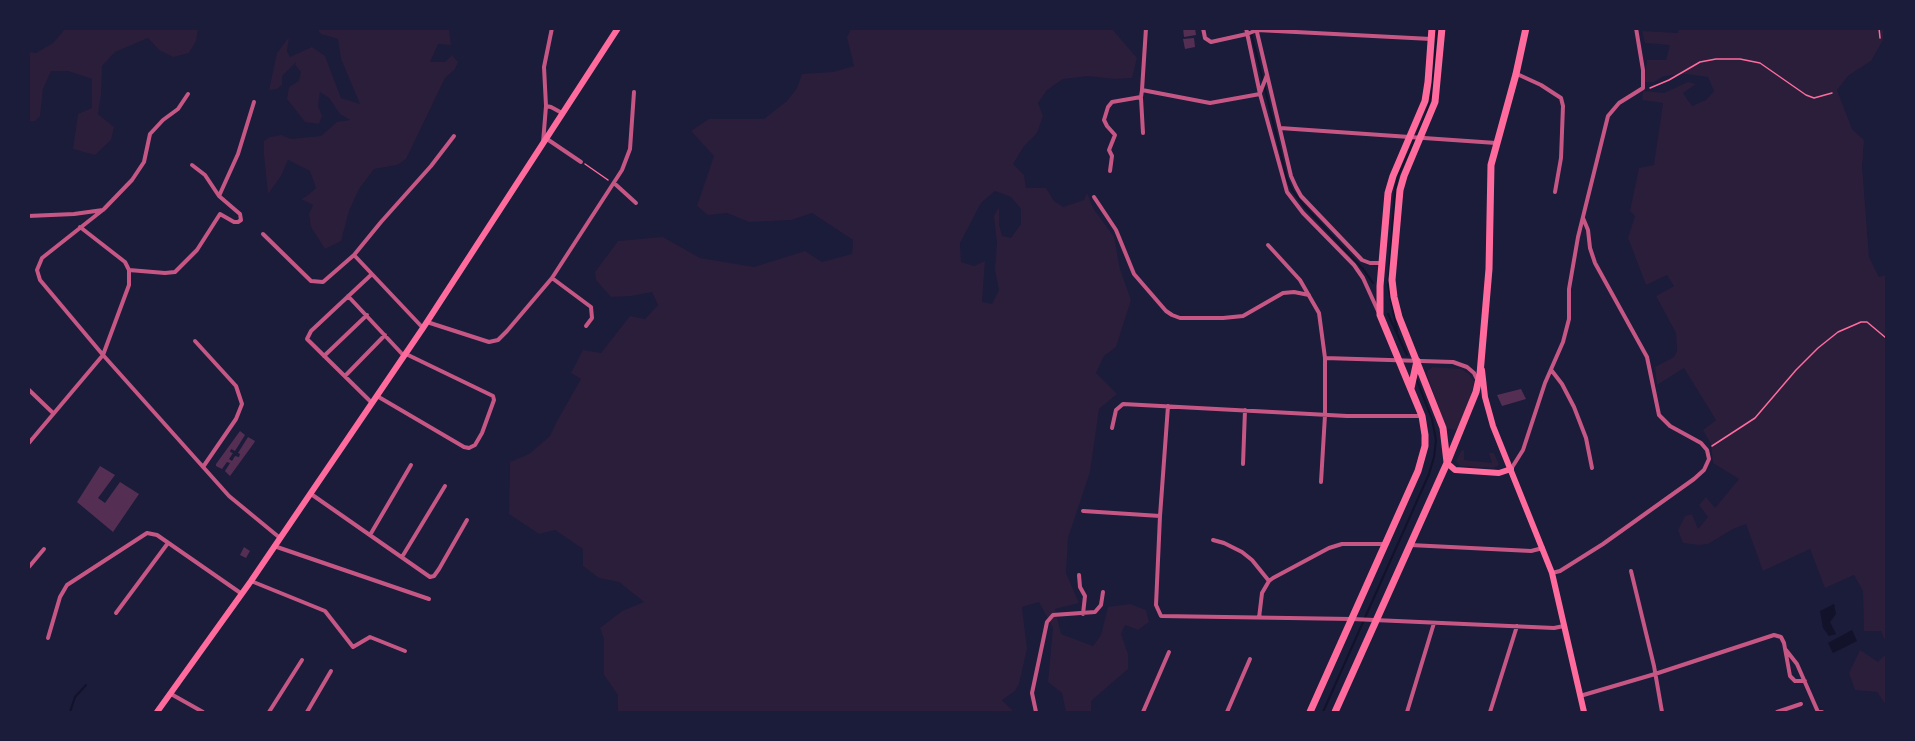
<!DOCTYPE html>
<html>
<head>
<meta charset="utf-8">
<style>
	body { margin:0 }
	#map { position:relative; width:1915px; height:741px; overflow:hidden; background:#1b1b3a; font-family:Montserrat,sans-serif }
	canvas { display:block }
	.frame { position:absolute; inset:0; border:30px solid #1b1b3a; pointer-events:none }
</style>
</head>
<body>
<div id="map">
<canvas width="1915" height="741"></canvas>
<div class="frame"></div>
</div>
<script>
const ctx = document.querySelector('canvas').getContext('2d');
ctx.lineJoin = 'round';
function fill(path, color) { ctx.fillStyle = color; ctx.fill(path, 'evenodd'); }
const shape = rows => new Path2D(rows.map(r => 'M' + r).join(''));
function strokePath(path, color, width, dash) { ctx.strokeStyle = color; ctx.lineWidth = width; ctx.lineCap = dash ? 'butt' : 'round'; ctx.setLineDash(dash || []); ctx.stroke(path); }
fill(shape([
	[1679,28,1883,29,1883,40,1871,61,1849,75,1837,90,1852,129,1864,140,1862,166,1869,257,1879,277,1886,275,1886,643,1881,631,1864,631,1863,591,1854,575,1825,588,1810,549,1763,571,1746,524,1733,529,1708,544,1699,545,1683,543,1678,530,1685,516,1692,514,1698,529,1708,517,1699,505,1706,497,1715,508,1739,479,1713,463,1711,444,1703,430,1716,420,1684,368,1657,385,1655,367,1674,357,1677,351,1676,333,1656,296,1674,286,1667,275,1646,285,1628,238,1635,216,1630,211,1639,168,1654,165,1663,103,1642,100,1643,91,1664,93,1688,82,1696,84,1683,93,1692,106,1706,100,1714,91,1708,77,1686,74,1664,76,1654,82,1644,82,1647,60,1666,60,1670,45,1645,43,1642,31,1678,33],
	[65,29,65,28,198,29,196,41,189,53,173,57,159,50,148,38,115,52,102,66,101,95,98,114,114,127,111,140,95,155,73,149,78,114,92,108,92,79,68,71,51,71,43,89,40,116,35,121,29,121,29,52,36,53,53,43],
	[317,29,449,29,451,45,438,44,430,62,445,62,452,55,458,62,455,69,445,78,406,159,397,165,374,169,359,189,349,211,341,241,325,249,311,227,309,214,313,205,301,199,307,196,316,188,310,171,288,160,281,176,268,194,264,155,264,141,270,137,281,135,291,139,321,136,337,122,350,120,340,114,329,98,320,92,318,106,322,116,319,124,305,122,287,99,289,87,299,81,301,72,295,65,296,62,282,76,282,85,277,89,269,90,277,53,289,37,287,51,290,57,312,47,325,56,341,98,360,104,341,59,338,39,321,34],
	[851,29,1112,29,1137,58,1132,78,1114,79,1088,76,1063,79,1047,90,1038,103,1043,116,1037,133,1024,146,1013,164,1024,175,1026,188,1046,188,1054,201,1063,207,1084,200,1087,193,1093,208,1114,237,1120,269,1131,300,1116,347,1104,356,1096,373,1117,394,1099,409,1090,472,1068,538,1066,573,1079,603,1055,609,1061,634,1093,646,1101,635,1108,607,1130,604,1146,610,1149,622,1138,630,1125,625,1121,634,1128,654,1128,669,1091,701,1091,712,1066,712,1062,693,1048,682,1053,628,1039,602,1022,607,1027,649,1019,684,1015,691,1002,700,1014,712,618,712,618,695,604,675,604,639,600,628,622,611,644,602,619,582,599,578,583,566,583,549,555,530,539,534,509,514,510,462,529,454,550,436,557,421,581,379,571,373,583,350,601,353,630,316,645,319,658,305,652,292,631,296,611,297,596,280,595,272,618,241,663,237,700,258,754,267,805,251,822,262,852,254,853,240,812,213,791,220,749,222,727,213,708,215,697,206,714,156,691,131,709,119,764,119,787,101,797,88,802,74,833,72,854,66,847,37],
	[995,191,1011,197,1021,209,1021,224,1011,238,1002,236,999,224,999,207,994,216,997,243,995,270,999,290,992,304,982,302,985,261,974,266,961,262,960,243,981,203],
	[1433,367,1461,369,1469,374,1474,381,1471,397,1458,429,1455,430,1449,429,1445,425,1427,375,1428,370],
	[1464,450,1464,460,1492,463,1489,453,1494,453,1499,465,1494,468,1460,466,1456,461,1461,451],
	[1860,650,1878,662,1886,654,1886,705,1877,692,1855,690,1849,673]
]), '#2a1e3b');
fill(shape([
	[1834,604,1836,614,1830,622,1836,634,1829,636,1823,628,1820,611],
	[1852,630,1857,641,1833,653,1828,643]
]), '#12122b');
strokePath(shape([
	[1250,28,1287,179,1292,190,1304,206,1363,269,1373,283],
	[1388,314,1407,355],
	[1397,331,1388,285,1395,191,1398,176,1426,115,1432,92,1437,28],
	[70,712,75,697,86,685],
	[1323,712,1429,474,1434,457,1436,440,1432,419,1416,378]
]), '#12122b', 2);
fill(shape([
	[1183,28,1195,28,1196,35,1184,37],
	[1194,38,1195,47,1185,49,1183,39],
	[1521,389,1526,399,1502,406,1497,395],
	[240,431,245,435,235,451,231,449,230,452,233,453,229,459,232,461,235,456,239,457,240,454,238,453,248,437,255,441,254,443,230,476,225,471,230,463,227,462,222,469,216,466,216,464],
	[100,466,115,475,98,498,105,503,120,482,139,494,113,532,77,502],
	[244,547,250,551,246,558,240,555]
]), '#542f53');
strokePath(shape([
	[1879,28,1880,38],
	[1650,88,1669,80,1700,62,1716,59,1740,59,1760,63,1806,95,1814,98,1832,93],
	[585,164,608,180],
	[1712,446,1755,418,1796,370,1818,348,1838,332,1861,322,1867,322,1886,338]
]), '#ff6b9d', 1.5);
strokePath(shape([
	[1203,28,1205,38,1211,42,1247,34,1257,30,1431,39],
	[1246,28,1260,94,1287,192,1303,213,1354,265,1363,278,1378,311],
	[1256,28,1291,176,1296,187,1301,196,1362,260,1370,263,1382,263],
	[1517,74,1541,85,1561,98,1563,106,1561,158,1555,192],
	[1142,90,1146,28],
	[1260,93,1267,75],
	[188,94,178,109,163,120,150,134,144,162,132,180,104,209,42,258,37,270,40,280,103,355,229,496,280,538],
	[1141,98,1143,133],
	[546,106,551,107,562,113],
	[1280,128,1496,143],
	[547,139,581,162],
	[543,143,546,106,544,67,552,28],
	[192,165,205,175,219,196],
	[1110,171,1112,156,1109,150,1115,135,1107,126,1104,120,1108,107,1112,102,1141,97,1142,90,1210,103,1260,94],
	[614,183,636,203],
	[1094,197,1116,230,1134,274,1166,311,1172,315,1180,318,1223,318,1243,316,1283,293,1294,292,1309,295],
	[28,216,74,214,103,210],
	[263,234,311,281,323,282,354,255,381,222,431,166,454,136],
	[1268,245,1300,280,1319,313,1325,358,1325,415,1321,482],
	[354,255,423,328],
	[129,270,165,273,175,272,197,250,220,214,234,222,238,222,241,220,240,214,219,196,238,154,254,102],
	[552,278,591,307,592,318,586,326],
	[348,296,404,356],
	[427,322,489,342,498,340,507,331,552,278,622,170,630,149,634,92],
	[195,341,236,386,242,404,236,419,203,467],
	[324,356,367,315],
	[1325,358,1453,362,1467,367,1474,373,1478,381],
	[1552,371,1562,384,1574,407,1586,438,1592,468],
	[345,376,385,335],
	[28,389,53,413],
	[377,396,464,447,469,448,475,445,482,433,494,400,493,396,406,354],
	[372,403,307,339,311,331,372,274],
	[1168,406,1160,516,1156,605,1161,616,1352,619,1554,628,1564,626],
	[1112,428,1116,410,1123,404,1347,416,1421,416],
	[28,444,103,355,129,285,129,270,125,262,80,227],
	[1243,464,1245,410],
	[1511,469,1523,450,1545,383,1563,342,1569,319,1569,289,1578,237,1608,116,1619,103,1643,88,1643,70,1636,28],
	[311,494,430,577,434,576,439,569,467,520],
	[1083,511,1160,516],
	[370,535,411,465],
	[1213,540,1224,543,1242,552,1252,560,1269,581],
	[1410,545,1531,551,1543,548],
	[274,546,429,599],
	[402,557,445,486],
	[28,568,44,549],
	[1631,571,1654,666,1662,712],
	[1552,573,1560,571,1603,544,1694,479,1704,470,1709,459,1707,450,1701,443,1670,426,1659,415,1647,357,1595,263,1590,248,1588,230,1583,218],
	[1079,575,1080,587,1085,596,1083,614],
	[251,581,325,611,353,647,370,637,405,651],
	[116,613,168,543],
	[1259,618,1262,593,1269,581,1273,578,1329,548,1342,544,1385,544],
	[48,638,60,597,67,585,147,533,157,535,242,594],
	[1786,650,1797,664,1818,712,1822,712],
	[171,694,203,712],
	[1580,696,1655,674,1774,635,1781,637,1784,643,1790,676,1795,681,1805,681],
	[269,712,302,660],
	[307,712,331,671],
	[1036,712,1032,693,1047,622,1053,615,1095,612,1101,605,1103,592],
	[1143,712,1169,652],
	[1227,712,1250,659],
	[1407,712,1434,623],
	[1490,712,1517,626],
	[1777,712,1801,704]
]), '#c65784', 4);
strokePath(shape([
	[1482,370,1485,397,1493,426,1552,573,1584,712],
	[1447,463,1455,470,1499,473,1511,469],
	[157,712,251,581,423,328,618,28]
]), '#ff6b9d', 6);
strokePath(shape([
	[1442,28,1435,102,1404,176,1400,190,1392,280,1394,297,1399,317,1443,428,1447,462],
	[1411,388,1417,361],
	[1310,712,1418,471,1425,446,1425,435,1422,416,1380,315,1380,286,1388,193,1393,176,1425,101,1428,82,1432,28],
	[1335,712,1447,463,1476,392,1480,374,1489,269,1491,165,1516,74,1526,28]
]), '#ff6b9d', 7);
</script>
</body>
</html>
